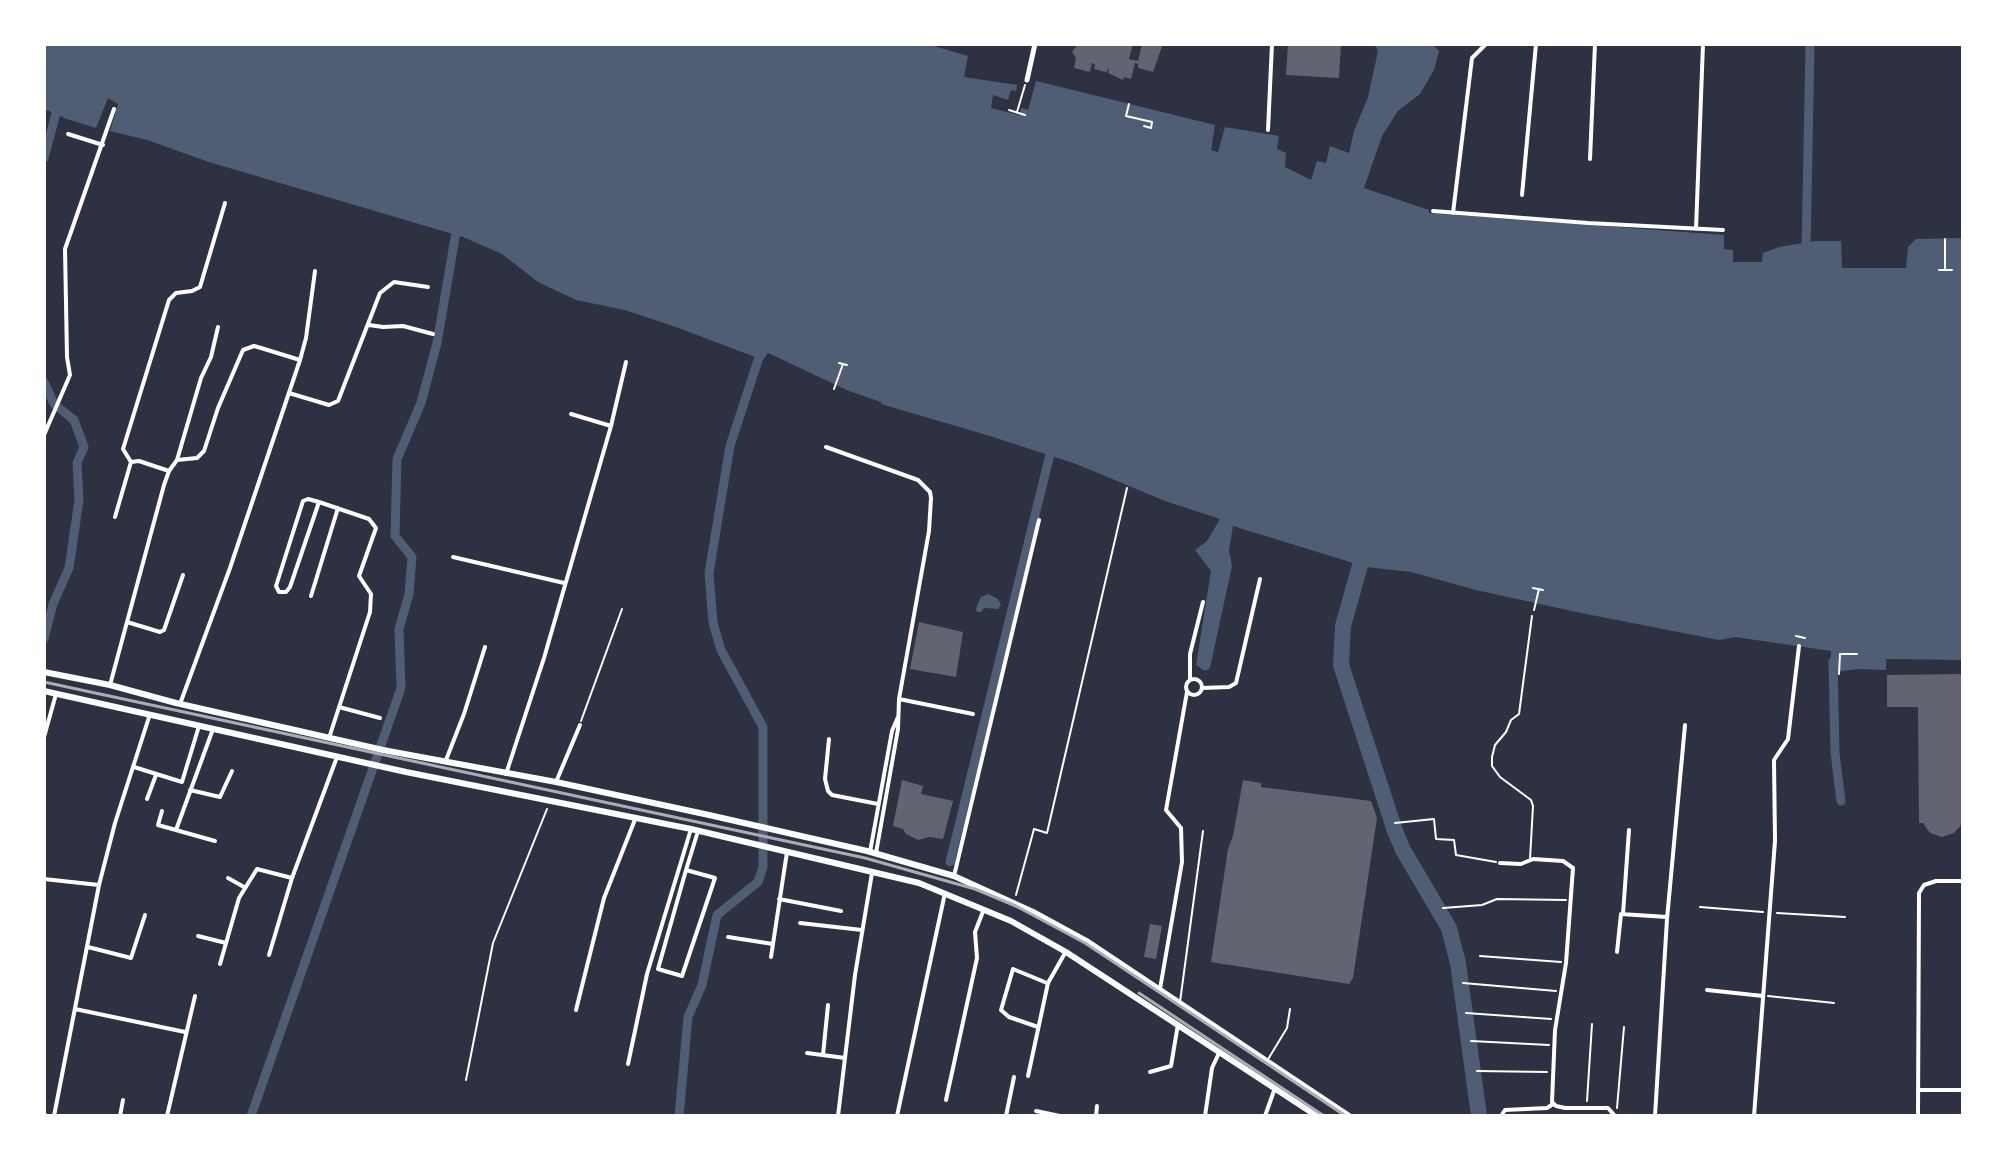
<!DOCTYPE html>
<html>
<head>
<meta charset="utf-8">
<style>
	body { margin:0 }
	#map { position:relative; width:2007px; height:1160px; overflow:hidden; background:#2d3142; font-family:"Fira Sans",sans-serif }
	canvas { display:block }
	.frame { position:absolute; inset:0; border:46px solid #fff; pointer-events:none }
</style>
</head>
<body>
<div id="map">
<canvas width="2007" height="1160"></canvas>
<div class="frame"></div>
</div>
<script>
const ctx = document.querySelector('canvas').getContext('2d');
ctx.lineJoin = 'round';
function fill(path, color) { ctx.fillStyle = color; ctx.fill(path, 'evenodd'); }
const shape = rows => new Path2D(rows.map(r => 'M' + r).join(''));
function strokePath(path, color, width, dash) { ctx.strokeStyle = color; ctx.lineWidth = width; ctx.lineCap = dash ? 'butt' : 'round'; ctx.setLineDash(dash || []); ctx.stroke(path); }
fill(shape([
	[44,44,927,44,968,56,964,77,1017,85,1016,91,1011,90,1008,100,993,95,991,108,1020,115,1021,108,1028,110,1036,81,1215,125,1211,150,1218,152,1225,127,1279,136,1277,149,1286,153,1285,167,1311,180,1317,161,1326,163,1330,146,1349,153,1354,131,1368,97,1378,51,1374,44,1432,44,1439,51,1434,70,1420,94,1398,111,1382,136,1364,188,1429,210,1429,213,1724,235,1724,249,1733,250,1733,262,1762,262,1763,253,1779,247,1815,241,1841,241,1842,268,1906,268,1908,247,1916,239,1963,238,1963,660,1886,659,1886,670,1859,669,1832,672,1831,651,1735,637,1719,640,1581,613,1476,590,1411,572,1366,567,1233,526,1229,550,1232,566,1210,668,1205,671,1196,665,1211,571,1195,550,1207,541,1220,519,1165,501,1076,464,990,436,881,404,881,402,849,391,768,353,763,360,676,327,625,310,576,300,538,282,502,254,463,237,209,162,147,140,110,131,118,104,108,98,96,128,67,119,44,109],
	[988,594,998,599,1001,605,998,609,984,608,981,612,977,612,976,608,981,597]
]), '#4f5d75');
strokePath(shape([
	[44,158,59,102],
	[1806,253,1810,44],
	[44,382,54,404,74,420,84,447,77,463,79,500,69,568,53,604,44,639],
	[1833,661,1835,753,1841,801],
	[950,862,1052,446],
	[251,1116,401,688,399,629,409,594,412,557,395,536,397,459,421,403,437,343,457,226],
	[679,1116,688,1017,702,985,717,915,758,882,763,867,763,727,721,650,713,623,709,573,730,446,762,348]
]), '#4f5d75', 9);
strokePath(shape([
	[1366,544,1343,626,1341,665,1395,831,1403,850,1449,928,1458,963,1479,1116]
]), '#4f5d75', 16);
fill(shape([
	[1078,44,1133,44,1129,59,1138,61,1142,44,1163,44,1153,72,1138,68,1138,64,1135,63,1131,79,1124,77,1123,80,1108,73,1109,68,1106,72,1094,69,1095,64,1092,63,1090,72,1074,68,1076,58,1072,52],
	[1288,44,1341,44,1339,78,1286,75],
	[919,622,963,632,956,677,910,669],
	[1963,674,1963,823,1954,833,1942,837,1930,833,1923,823,1919,823,1918,707,1887,707,1887,675],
	[902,780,923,786,921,794,953,801,943,839,929,837,918,840,906,834,903,829,893,826],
	[1243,780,1261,783,1261,787,1371,801,1377,818,1353,978,1349,984,1211,962,1228,849,1233,836],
	[1150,924,1162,926,1156,959,1144,957]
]), '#626471');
strokePath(shape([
	[1129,104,1126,116,1152,122,1151,128,1144,126],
	[1009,110,1025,115],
	[1017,112,1025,85],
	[1945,239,1945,270],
	[1939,270,1952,270],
	[839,363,847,365],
	[834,389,843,364],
	[1533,588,1543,590],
	[1534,610,1539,589],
	[1796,636,1805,638],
	[1839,674,1840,654,1857,654],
	[581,721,622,609],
	[1395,823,1434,819,1436,839,1454,840,1456,855,1496,862],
	[1016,895,1034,829,1047,833,1127,488],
	[1700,907,1763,912],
	[1443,908,1482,905,1497,899,1566,900],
	[1777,913,1845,917],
	[1480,956,1561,962],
	[1463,983,1556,991],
	[1768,996,1834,1003],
	[1466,1013,1551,1019],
	[1471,1041,1549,1045],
	[1477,1071,1547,1072],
	[466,1080,493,943,547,809],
	[1587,1101,1592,1024],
	[1617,1108,1624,1027]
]), '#fff', 2);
strokePath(shape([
	[1530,859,1533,806,1531,800,1500,777,1492,766,1492,757,1495,745,1506,732,1511,720,1519,714,1532,616],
	[1180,1002,1203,831],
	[1267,1061,1287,1028,1290,1009]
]), '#fff', 2);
strokePath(shape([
	[1268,130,1272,44],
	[68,134,103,145],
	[1590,159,1595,44],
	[1522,195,1536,44],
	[1433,211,1588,223,1723,230],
	[1453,213,1472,58,1486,44],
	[1696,229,1703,44],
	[369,325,383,327,403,326,433,334],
	[289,393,329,405,338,401,380,293,394,282,428,287],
	[571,414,611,426],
	[44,435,70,375,67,357,65,249,114,109],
	[826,447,918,480,930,492,931,498,929,531,899,699,898,729,876,853],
	[177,460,197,458,204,451,218,408,243,350,254,346,261,348,300,360],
	[131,462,139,461,169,471],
	[319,502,290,587,286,592,279,592,276,586,303,501,308,499,319,502,369,519,376,528,359,576,371,594,370,612,329,738],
	[115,517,131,462,123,449,169,300,176,293,192,291,200,287,225,203],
	[453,557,564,583],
	[311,596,338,508],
	[127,622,160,632,164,630,183,575],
	'1186 687a8 8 0 1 1 16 0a8 8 0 1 1-16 0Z',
	[1190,680,1190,654,1203,602],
	[110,685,164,485,169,471,177,460,201,378,211,357,218,327],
	[1202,688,1229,687,1236,683,1260,579],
	[899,699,973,714],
	[180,704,230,568,300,360,306,338,315,271],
	[339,707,380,718],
	[44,737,56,694],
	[829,739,825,779,828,791,832,795,878,804],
	[446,760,464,714,485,647],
	[134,767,182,782,199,726],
	[506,774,544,658,611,426,626,362],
	[556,782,580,725],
	[190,790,220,797,232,771],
	[147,799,156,775],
	[162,811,158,825,215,841],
	[176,830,213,729],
	[870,852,892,731,898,717],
	[1500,863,1521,864,1533,859,1563,861,1573,868,1566,963,1555,1030,1552,1102,1556,1106,1565,1108,1608,1108,1615,1116],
	[686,870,715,878,682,976,658,969,686,870,698,831],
	[954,876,1039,520],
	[228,878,244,887],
	[44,879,99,885],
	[779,899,841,911],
	[1623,914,1629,830],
	[800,923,862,930],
	[198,936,226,943],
	[728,937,773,944],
	[88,947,131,958,145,915],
	[1617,952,1621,914,1667,917],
	[269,955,292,878,337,757],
	[771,957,787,852],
	[220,964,239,898,257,869,292,878],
	[1160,989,1182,862,1181,828,1166,810,1187,692],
	[1707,990,1763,996],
	[75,1009,185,1032],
	[576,1010,604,898,636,817],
	[1038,1027,1009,1017,1001,1010,1013,969,1047,983],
	[807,1053,845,1058],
	[823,1055,828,1005],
	[628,1064,647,974,691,829],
	[1150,1072,1171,1066,1178,1024],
	[1028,1076,1048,983,1065,953],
	[1918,1090,1963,1090],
	[946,1100,977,958,975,932,984,909],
	[1036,1111,1060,1116],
	[44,1115,47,1116],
	[54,1116,99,885,115,823,150,714],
	[120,1116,123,1100],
	[167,1116,195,996],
	[838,1116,855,975,872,873],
	[897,1116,945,893],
	[1006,1116,1014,1077],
	[1096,1116,1097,1106],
	[1205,1116,1212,1068,1219,1053],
	[1265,1116,1275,1088],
	[1501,1116,1505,1110,1547,1108,1553,1104],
	[1655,1116,1667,919,1685,725],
	[1754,1116,1775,841,1774,760,1788,739,1799,646],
	[1918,1116,1919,893,1924,885,1936,881,1963,881]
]), '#fff', 4);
strokePath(shape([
	[1027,80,1035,44]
]), '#fff', 5);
strokePath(shape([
	[44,672,110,685,176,703,383,750,556,782,709,815,867,851,954,876,1033,912,1088,942,1349,1116],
	[44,691,406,772,691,829,919,883,1011,921,1066,952,1317,1116]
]), '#fff', 6);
strokePath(shape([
	[44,682,865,858,975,889,1016,906,1085,943,1346,1116],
	[1139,993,1324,1116]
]), '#abadb3', 3);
</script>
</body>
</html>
